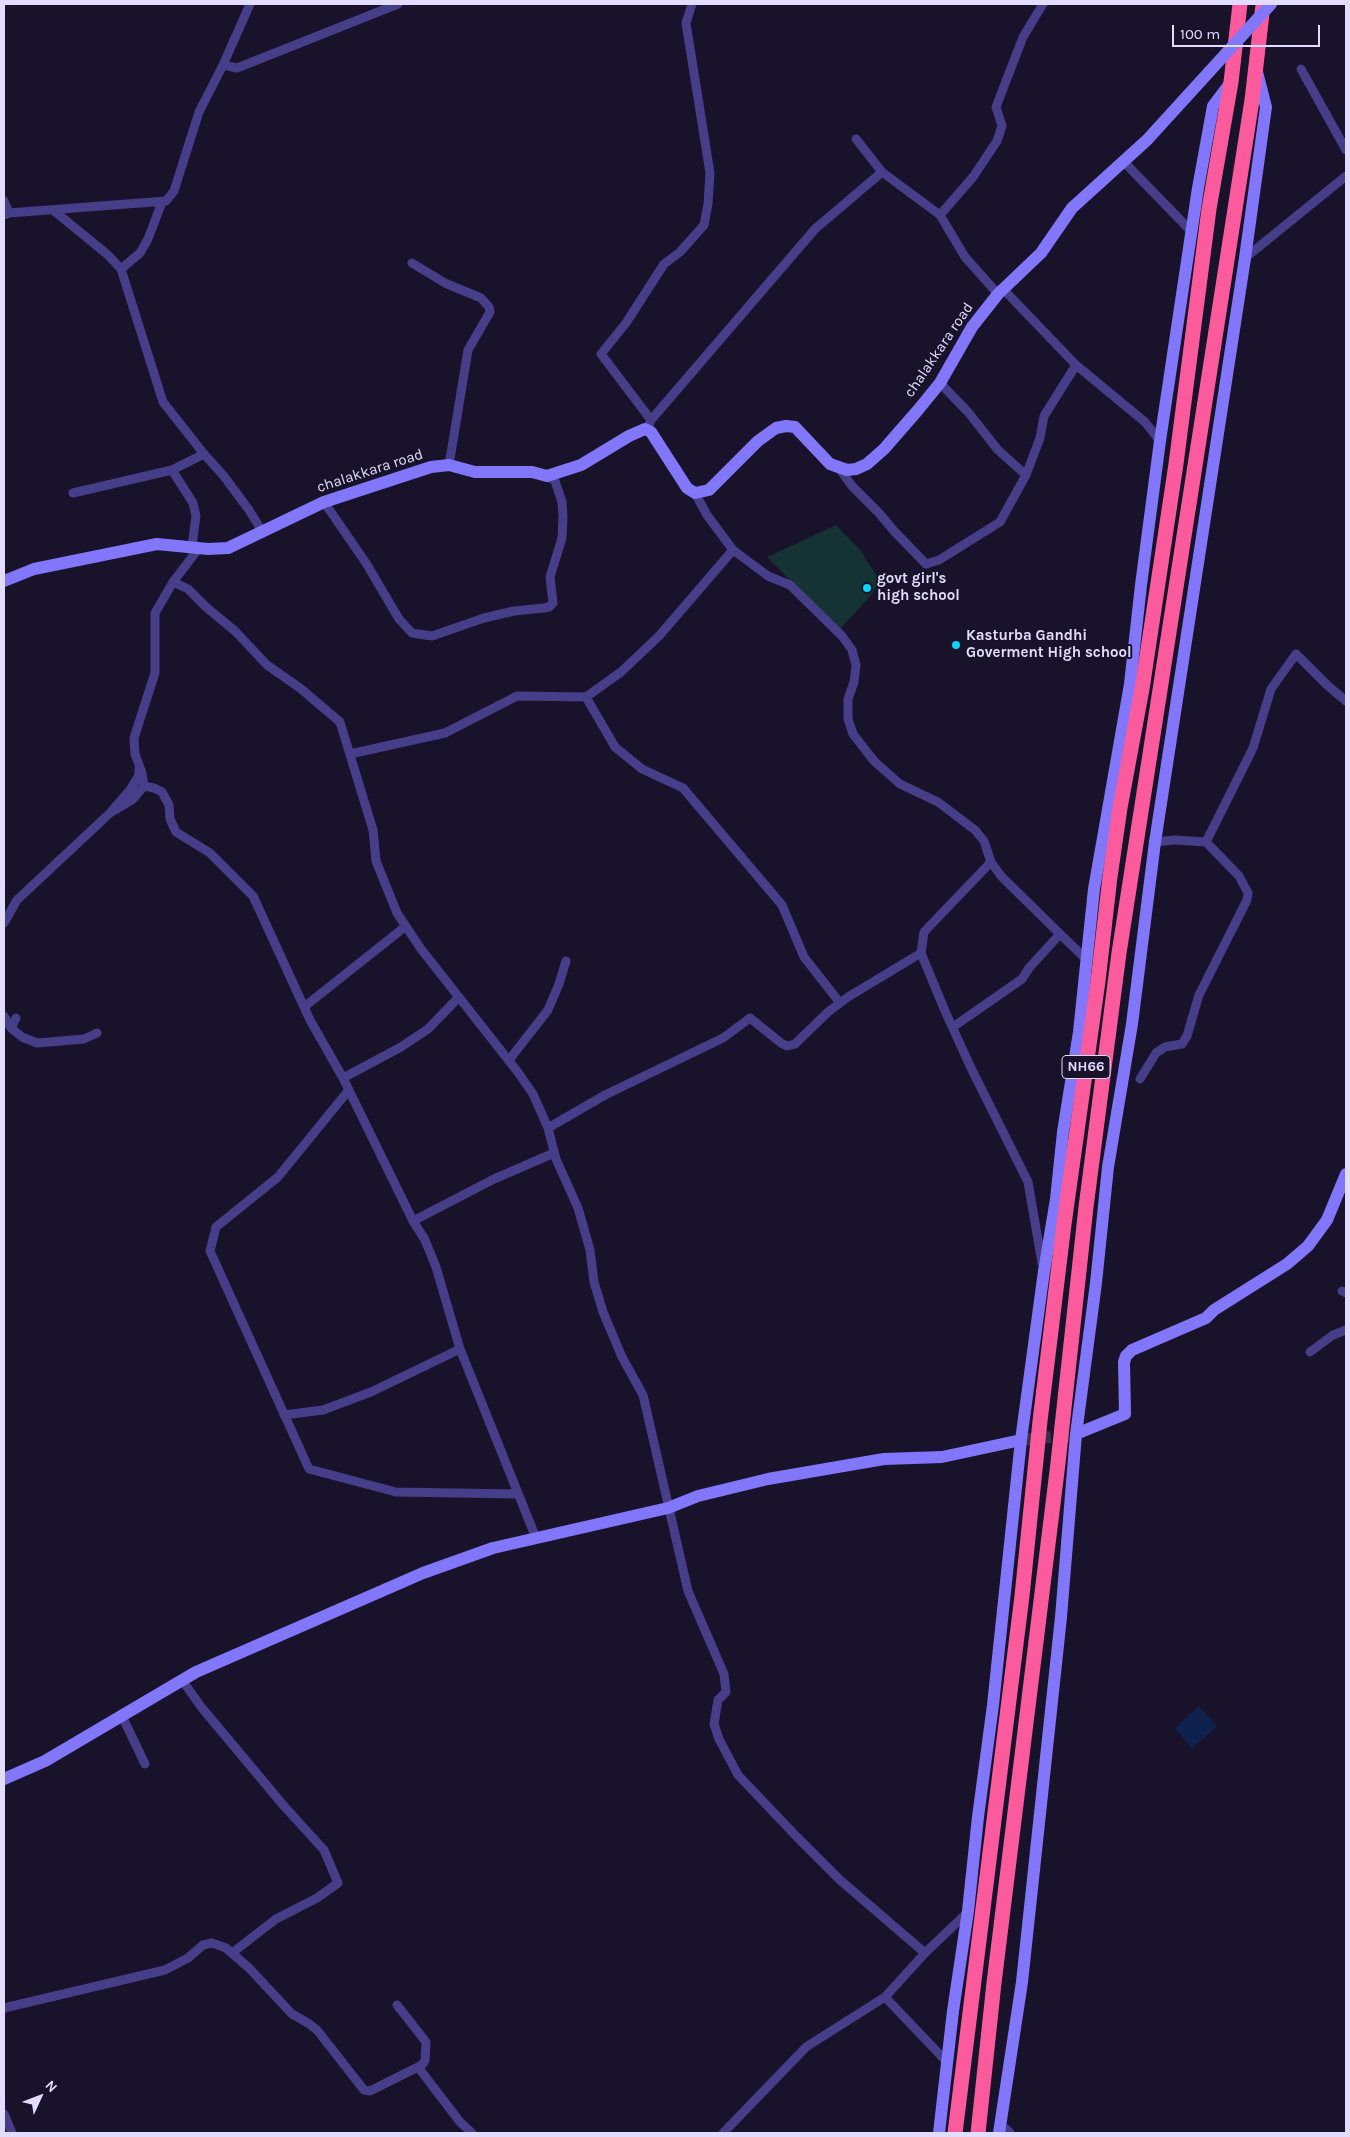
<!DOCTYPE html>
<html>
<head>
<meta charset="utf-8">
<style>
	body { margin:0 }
	#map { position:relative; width:1350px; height:2137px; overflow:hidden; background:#18122b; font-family:Karla,sans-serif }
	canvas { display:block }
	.frame { position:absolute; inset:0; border:5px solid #e2dcfe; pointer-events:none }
	.north { position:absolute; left:15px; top:2072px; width:50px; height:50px; -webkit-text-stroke:4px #18122b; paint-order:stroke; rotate:47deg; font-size:14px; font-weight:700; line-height:20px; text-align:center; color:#e2dcfe }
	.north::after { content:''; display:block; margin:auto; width:18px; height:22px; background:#e2dcfe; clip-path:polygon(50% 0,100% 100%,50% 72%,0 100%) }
	.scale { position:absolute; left:1172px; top:25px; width:148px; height:22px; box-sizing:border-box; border:2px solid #e2dcfe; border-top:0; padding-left:6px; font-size:15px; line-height:18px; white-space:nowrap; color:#e2dcfe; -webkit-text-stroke:4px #18122b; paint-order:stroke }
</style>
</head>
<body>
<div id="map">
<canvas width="1350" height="2137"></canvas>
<div class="frame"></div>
<div class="north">N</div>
<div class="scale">100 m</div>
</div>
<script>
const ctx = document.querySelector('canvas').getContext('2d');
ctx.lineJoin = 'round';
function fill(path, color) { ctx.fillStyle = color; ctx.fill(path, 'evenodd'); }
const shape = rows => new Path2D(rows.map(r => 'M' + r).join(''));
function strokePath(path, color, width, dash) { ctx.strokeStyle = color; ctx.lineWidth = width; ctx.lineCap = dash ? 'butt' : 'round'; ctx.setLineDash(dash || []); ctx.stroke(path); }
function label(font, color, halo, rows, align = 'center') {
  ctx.font = font + ' Karla,sans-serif'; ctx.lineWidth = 4; ctx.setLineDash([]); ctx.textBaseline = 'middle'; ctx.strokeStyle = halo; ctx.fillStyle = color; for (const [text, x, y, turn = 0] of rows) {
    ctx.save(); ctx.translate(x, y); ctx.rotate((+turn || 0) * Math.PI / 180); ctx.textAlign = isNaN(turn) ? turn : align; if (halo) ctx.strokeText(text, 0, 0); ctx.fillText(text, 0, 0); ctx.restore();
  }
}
fill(shape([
	[836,525,861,551,879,580,873,593,839,630,767,557]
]), '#153334');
fill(shape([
	[1199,1706,1217,1726,1192,1749,1175,1728]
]), '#0f224d');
strokePath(shape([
	[1021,1440,1071,1435]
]), '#36304b', 12, [12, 6]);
strokePath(shape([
	[223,65,237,68,398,4],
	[1301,69,1346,150],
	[856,139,882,172,940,215],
	[1123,161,1191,231],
	[4,201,9,213],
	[53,210,108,255,121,269,163,402,204,454,223,475,249,510,262,531],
	[4,215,9,213,166,201,174,191,199,112,223,65,250,4],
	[1245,258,1346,176],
	[412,263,445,283,481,298,489,307,490,312,468,350,449,465],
	[121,269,140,253,148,239,162,202],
	[998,294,965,257,940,215,973,177,997,141,1002,126,996,107,1023,37,1043,4],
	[1076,365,1145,422,1160,441],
	[940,383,968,412,998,450,1026,475],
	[651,420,601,354,626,323,664,264,680,252,704,225,708,204,710,173,686,23,692,4],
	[649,425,651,420,815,229,882,172],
	[839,468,852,486,879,513,894,531,926,564,939,560,1000,522,1026,475,1040,438,1044,416,1076,365,1004,290],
	[172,470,193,503,196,516,192,546],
	[73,493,172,470,204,454],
	[695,493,707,515,733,550,768,576,790,585,842,636,852,650,856,665,854,682,848,699,848,719,853,734,874,761,900,784,938,802,975,830,984,841,991,862,924,932,921,953,945,1011,971,1068,1028,1182,1042,1263],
	[324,502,366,563,399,619,412,633,432,636,484,618,514,611,544,608,549,607,553,603,550,577,562,538,563,517,562,502,555,481,547,476],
	[173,582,188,589,206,607,235,631,267,665,300,688,340,722,373,830,376,861,397,913,421,949,517,1071,533,1094,548,1128,556,1159,578,1208,590,1250,594,1282,603,1312,622,1357,643,1395,688,1591,724,1674,726,1692,718,1700,714,1724,719,1739,738,1775,797,1837,840,1880,925,1953],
	[586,697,615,747,642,769,683,788,782,905,804,957,840,1003],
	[350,754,445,733,517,696,586,697,621,672,659,636,733,550],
	[144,786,154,788,162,792,169,805,170,819,176,832,210,853,253,896,310,1020,343,1078,413,1221,425,1240,436,1267,460,1349,536,1538],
	[110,813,132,800,144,786,142,773,135,754,134,738,155,673,155,613,173,582,199,548],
	[1155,842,1175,840,1206,842,1253,748,1271,689,1296,654,1327,685,1346,701],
	[4,923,17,900,110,813,130,790,139,775,139,769],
	[1060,934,1087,960],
	[304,1007,406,926],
	[4,1016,11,1028,22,1037,37,1043,84,1039,97,1033],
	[953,1027,1022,979,1029,968,1060,934,1001,876,991,862],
	[11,1028,16,1018],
	[509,1060,548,1010,559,984,566,961],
	[343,1078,401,1047,428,1029,459,997],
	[1140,1079,1156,1053,1165,1047,1182,1044,1187,1036,1199,995,1247,900,1248,893,1239,876,1206,842],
	[348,1091,278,1177,216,1227,210,1251,309,1469,396,1492,518,1494],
	[548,1128,605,1095,723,1038,750,1018,781,1043,787,1046,795,1044,828,1012,848,997,921,953],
	[413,1221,494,1179,554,1153],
	[1342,1291,1346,1293],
	[1310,1352,1333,1335,1346,1330],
	[284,1415,323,1410,371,1392,460,1349],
	[182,1680,202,1708,284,1806,324,1850,338,1883,317,1898,276,1919,232,1953],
	[122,1716,145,1764],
	[885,1997,947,2062],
	[397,2005,426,2042,425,2060,423,2064,418,2067,460,2122,472,2133],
	[4,2008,165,1970,188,1958,203,1945,212,1943,226,1948,249,1968,292,2014,308,2023,317,2030,364,2090,370,2091,418,2067],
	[4,2114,12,2133],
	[1006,2129,1010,2133],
	[723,2133,806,2047,885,1997,925,1953,968,1912]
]), '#463e88', 9);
strokePath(shape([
	[4,581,34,569,157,544,208,549,228,548,324,502,431,467,449,465,475,472,532,472,547,476,581,465,629,436,645,429,651,432,687,488,695,493,709,490,758,441,776,428,786,426,795,427,830,464,847,470,856,469,867,464,884,449,918,410,940,383,972,327,998,294,1041,253,1072,208,1147,140,1209,72],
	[1076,1434,1125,1414,1124,1362,1126,1356,1132,1350,1206,1318,1214,1310,1287,1264,1308,1246,1327,1220,1346,1174],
	[4,1779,45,1761,196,1672,423,1573,493,1548,668,1508,698,1496,768,1479,884,1459,942,1457,1021,1440],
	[939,2133,953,2011,968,1911,978,1817,993,1705,1021,1440,1044,1271,1056,1199,1063,1132,1079,1032,1094,889,1130,684,1141,585,1160,441,1198,188,1213,106,1231,82],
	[999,2133,1022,1982,1061,1617,1076,1434,1096,1283,1108,1167,1132,1024,1155,842,1245,258,1266,107,1257,72]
]), '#8276fb', 12);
strokePath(shape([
	[955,2133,1022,1596,1040,1421,1064,1224,1098,981,1110,877,1120,808,1142,689,1176,464,1209,209,1231,82,1240,4],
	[978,2133,994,1983,1058,1463,1086,1207,1119,953,1252,100,1263,5]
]), '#fb5b9d', 15);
strokePath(shape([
	[1209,72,1271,4]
]), '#8276fb', 12);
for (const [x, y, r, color] of [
	[867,588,5,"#0ed2f8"],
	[956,645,5,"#0ed2f8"]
]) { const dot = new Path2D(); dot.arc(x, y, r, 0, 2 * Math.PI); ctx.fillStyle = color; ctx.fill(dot); strokePath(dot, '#18122b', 2); }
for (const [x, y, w] of [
	[1086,1067,48]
]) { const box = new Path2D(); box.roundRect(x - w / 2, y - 11.5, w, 23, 4); ctx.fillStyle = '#18122b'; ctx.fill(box); strokePath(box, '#e2dcfe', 1); }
label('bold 14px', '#e2dcfe', null, [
	["NH66",1086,1067]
]);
label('15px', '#e2dcfe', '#18122b', [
	["chalakkara road",939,350,-56],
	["chalakkara road",370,471,-18]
]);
label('bold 15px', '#e2dcfe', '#18122b', [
	["govt girl's",877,579],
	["high school",877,596],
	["Kasturba Gandhi",966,636],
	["Goverment High school",966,653]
], 'left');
</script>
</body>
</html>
